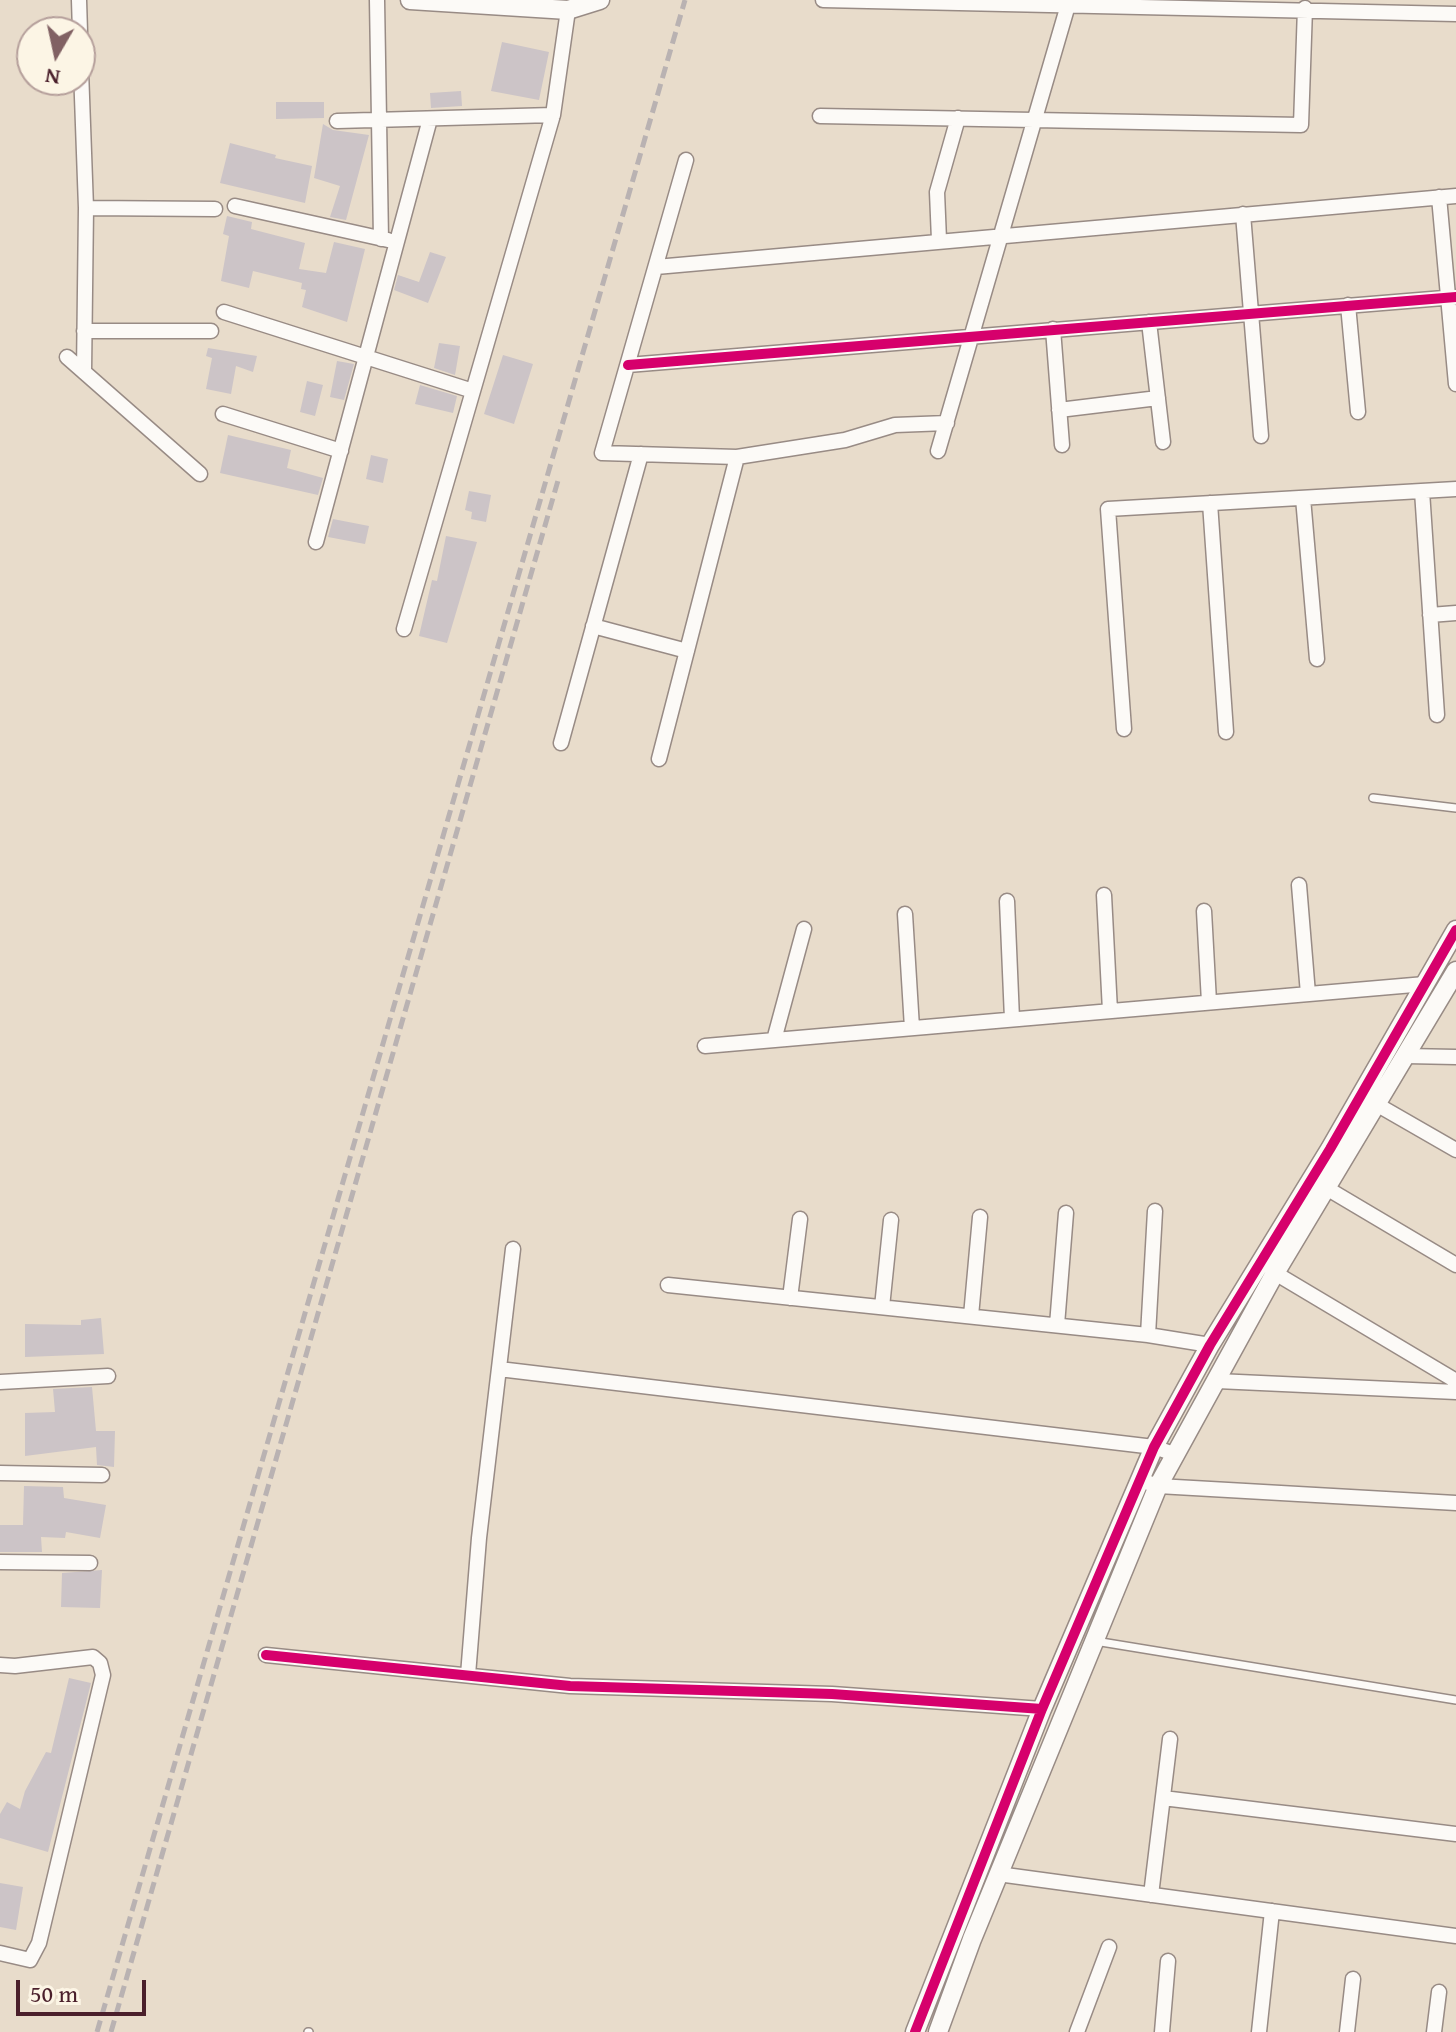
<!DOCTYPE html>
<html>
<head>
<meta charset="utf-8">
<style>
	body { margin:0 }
	#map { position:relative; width:1456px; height:2032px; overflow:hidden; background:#e8dccb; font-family:"Gentium Book Plus",serif }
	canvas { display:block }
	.north { position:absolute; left:16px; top:16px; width:80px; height:80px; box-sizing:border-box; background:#fcf5e5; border:2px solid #b59f9b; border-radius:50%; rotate:189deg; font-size:22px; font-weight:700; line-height:32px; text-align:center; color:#4a1f2b }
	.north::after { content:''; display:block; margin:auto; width:28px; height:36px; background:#816163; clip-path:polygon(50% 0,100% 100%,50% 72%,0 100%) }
	.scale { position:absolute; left:16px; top:1980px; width:130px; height:36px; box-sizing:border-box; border:4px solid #4a1f2b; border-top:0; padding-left:10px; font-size:24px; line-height:28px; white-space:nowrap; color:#4a1f2b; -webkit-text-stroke:6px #fcf5e5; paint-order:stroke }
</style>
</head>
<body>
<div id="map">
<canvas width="1456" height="2032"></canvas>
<div class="north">N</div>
<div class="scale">50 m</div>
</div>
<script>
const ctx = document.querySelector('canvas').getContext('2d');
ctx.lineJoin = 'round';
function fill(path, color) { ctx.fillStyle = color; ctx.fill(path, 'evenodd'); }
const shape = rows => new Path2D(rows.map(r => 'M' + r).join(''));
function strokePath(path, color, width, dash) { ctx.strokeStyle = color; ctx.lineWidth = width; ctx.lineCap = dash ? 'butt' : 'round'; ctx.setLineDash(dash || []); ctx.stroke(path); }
fill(shape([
	[502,42,549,52,539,100,491,91],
	[461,91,462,106,431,108,430,93],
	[276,102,324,102,324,118,276,119],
	[323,124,333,130,369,135,346,220,330,217,340,186,314,178],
	[230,143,276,155,275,158,312,166,305,203,220,183],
	[227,216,252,222,251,229,305,243,299,269,326,273,334,242,365,249,347,322,302,307,306,290,301,289,302,283,253,271,249,288,221,281,229,236,223,234],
	[430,252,446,257,428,303,394,290,398,275,419,282],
	[439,343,460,346,455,375,434,368],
	[208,348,257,356,253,372,236,366,231,394,206,389,212,358,206,356],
	[503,355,533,364,514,424,484,414],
	[337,361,354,364,344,400,330,397],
	[307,381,323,385,315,416,300,412],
	[420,385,457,396,453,413,415,404],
	[228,435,291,450,287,468,323,478,318,495,220,473],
	[371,455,388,459,383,483,366,479],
	[469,491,491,495,486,522,471,519,472,512,465,510],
	[333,519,369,526,365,544,328,537],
	[446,536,477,542,447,643,419,636,432,580,437,581],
	[101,1318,104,1354,25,1357,25,1324,81,1325,81,1320],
	[92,1387,96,1431,115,1431,114,1467,97,1465,96,1447,25,1456,25,1413,55,1412,53,1389],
	[24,1486,63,1487,64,1498,106,1505,100,1538,66,1532,65,1538,41,1537,42,1552,0,1552,0,1525,23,1525],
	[102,1570,100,1608,61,1607,62,1573],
	[69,1678,91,1683,48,1852,0,1838,0,1814,7,1802,20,1809,25,1791,46,1752,51,1753],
	[0,1883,23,1887,16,1930,0,1927]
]), '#ccc4c7');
const service = shape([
	[1373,798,1456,808],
	[1095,1641,1456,1700],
	[308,2032,309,2032]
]);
const minor = shape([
	[79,0,80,32],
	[377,0,381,239],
	[823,0,1456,14],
	[80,42,86,208,84,372],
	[820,116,1301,125,1305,8],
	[337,121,553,115],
	[686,160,602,453,737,457,845,440,895,425,947,423],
	[1439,197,1456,384],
	[235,206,388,240],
	[86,208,215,209],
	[1243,214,1261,436],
	[939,240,937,192,958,118],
	[656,267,1456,196],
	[1348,305,1358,412],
	[224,312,473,391],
	[1149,322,1163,442],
	[1053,329,1062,445],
	[84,331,211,331],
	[67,357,200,474],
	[628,365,1456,297],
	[1059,410,1158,398],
	[223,414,341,451],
	[938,451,1068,5],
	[1422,491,1437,715],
	[1303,498,1317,659],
	[1210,503,1226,732],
	[316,542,430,119],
	[1430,615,1456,613],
	[593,626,687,651],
	[404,629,553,115,568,10],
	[1124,729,1108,509,1456,489],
	[561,743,641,454],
	[659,759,737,457],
	[1299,885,1308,994],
	[1104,895,1110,1011],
	[1007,901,1012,1019],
	[1204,911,1209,1002],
	[905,914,912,1028],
	[774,1040,804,929],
	[705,1046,1425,984],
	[1406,1056,1456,1057],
	[1376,1104,1456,1150],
	[1328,1189,1456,1265],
	[1275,1273,1456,1381],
	[668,1285,1148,1335,1210,1345],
	[790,1298,800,1219],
	[882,1307,891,1220],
	[971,1316,980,1217],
	[1057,1325,1066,1213],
	[1148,1335,1155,1211],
	[499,1369,1154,1447,1174,1454],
	[1217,1381,1456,1392],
	[0,1382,108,1376],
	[0,1473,102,1475],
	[1140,1480,1158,1486,1456,1503],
	[0,1562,90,1563],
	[266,1655,570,1686,832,1694,1042,1709],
	[0,1665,15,1666,93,1657,100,1663,103,1675,39,1943,30,1960,0,1953],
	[468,1675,479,1538,513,1249],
	[1163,1798,1456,1834],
	[998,1874,1456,1936],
	[1151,1895,1170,1739],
	[1077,2032,1109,1947],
	[1162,2032,1168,1961],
	[1259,2032,1272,1911],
	[1347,2032,1353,1979],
	[1434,2032,1439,1992]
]);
const tertiary = shape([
	[410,0,568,10,600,0],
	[915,2032,1042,1709,1154,1447,1210,1345,1330,1149,1456,930],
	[938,2032,972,1939,1158,1486,1275,1273,1456,971]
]);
strokePath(service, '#988b85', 10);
strokePath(minor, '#988b85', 17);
strokePath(tertiary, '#988b85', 21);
strokePath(service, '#fcfaf7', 7);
strokePath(minor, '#fcfaf7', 14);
strokePath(tertiary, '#fcfaf7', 18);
strokePath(shape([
	[97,2032,685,0],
	[111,2032,559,477]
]), '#b9b2b2', 5, [12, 6]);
strokePath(shape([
	[628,365,1456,297],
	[266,1655,570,1686,832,1694,1042,1709],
	[915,2032,1042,1709,1154,1447,1210,1345,1330,1149,1456,930]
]), '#d6006c', 10);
</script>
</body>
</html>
